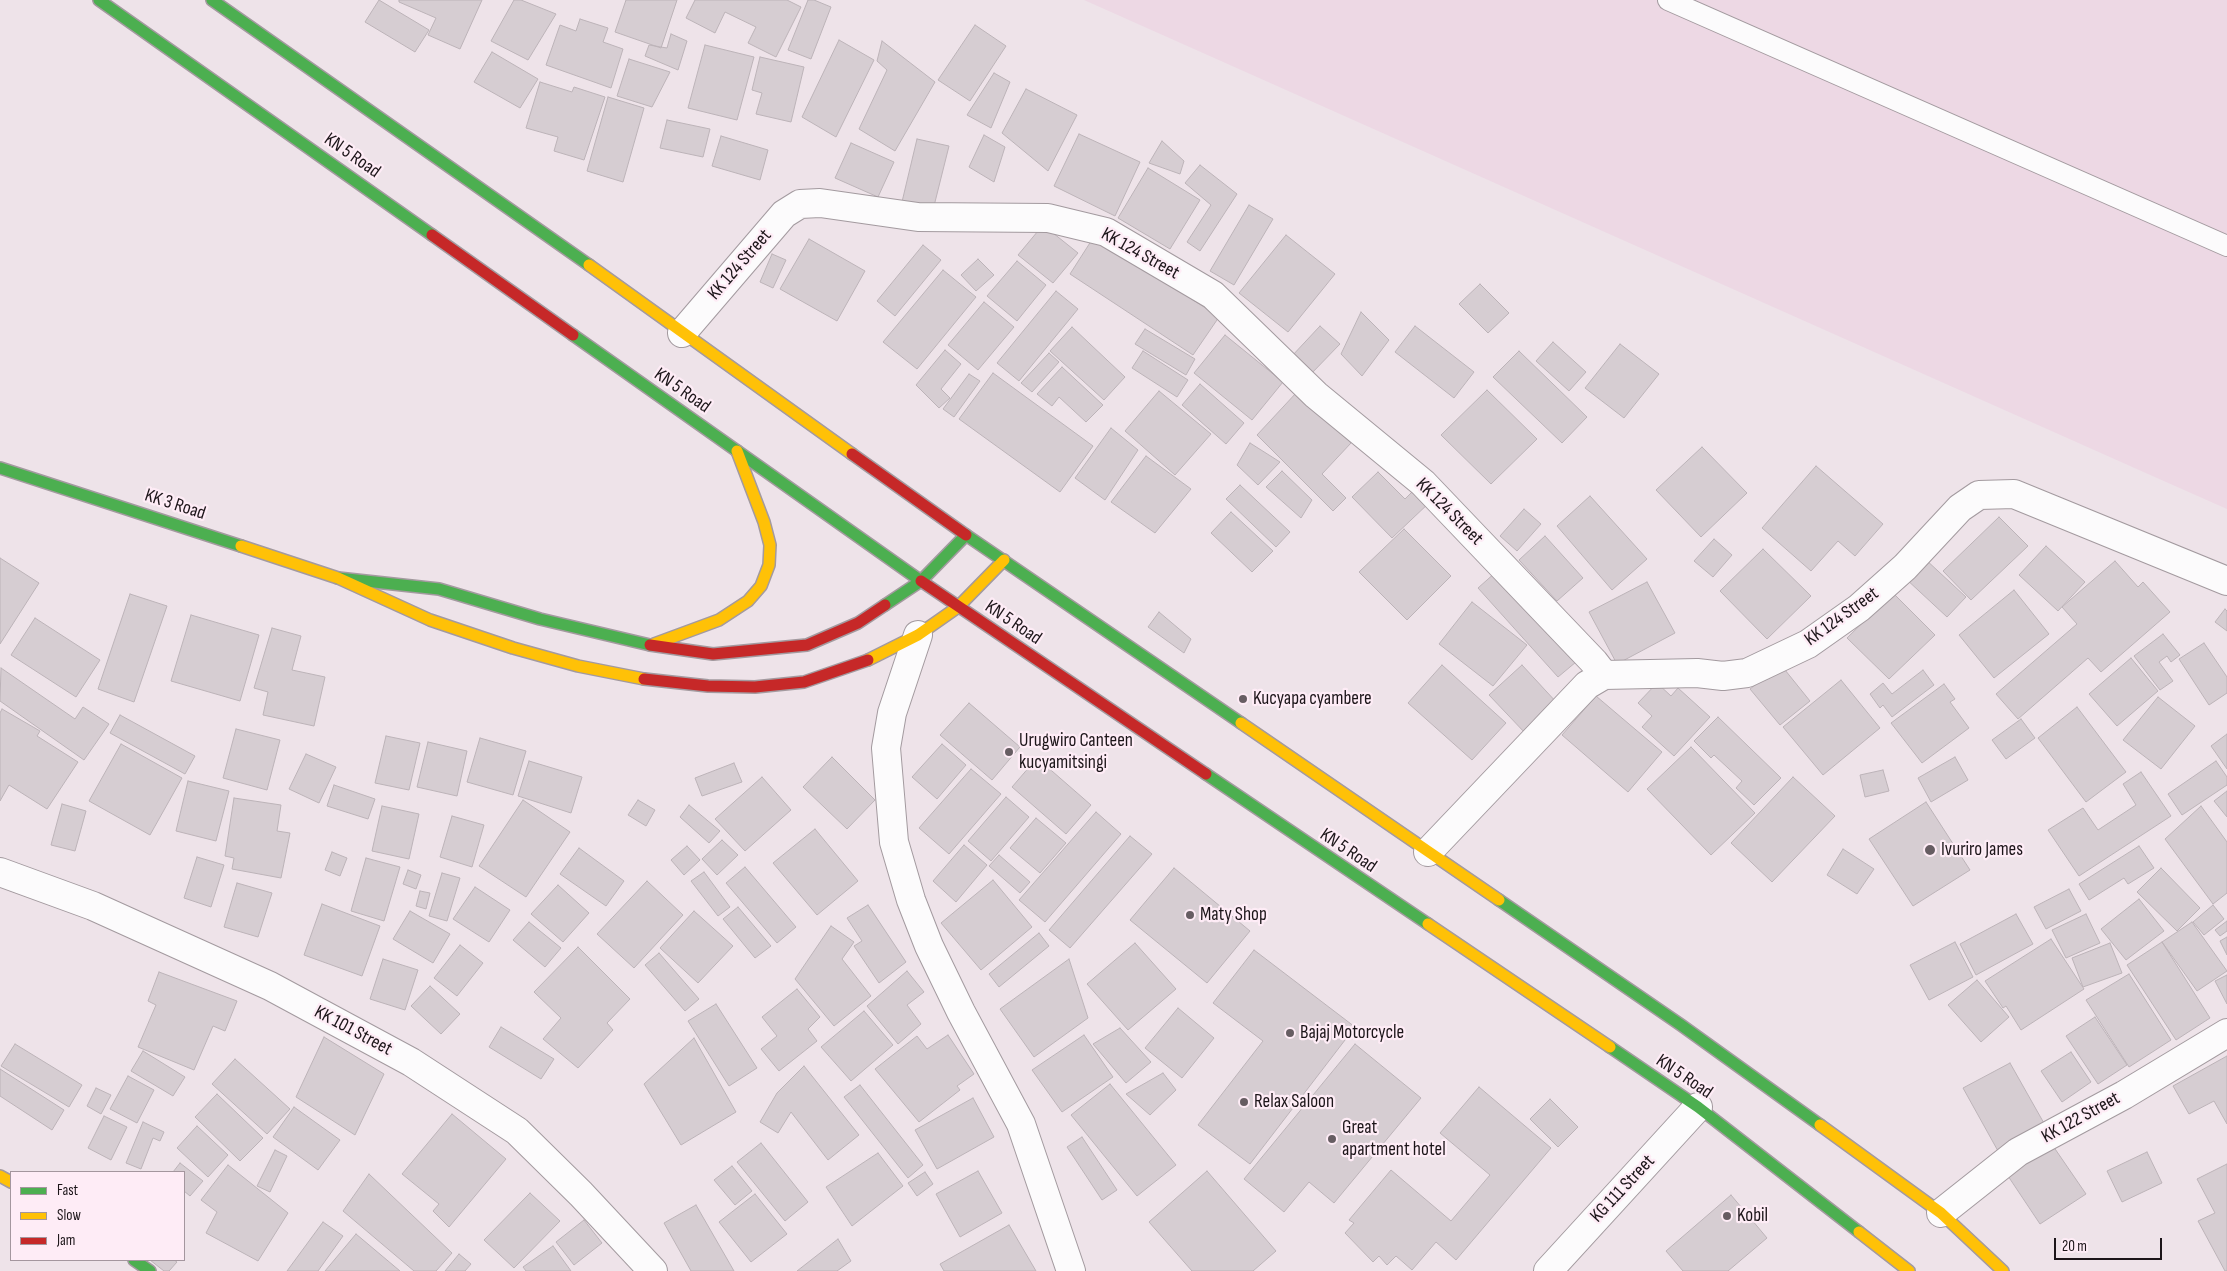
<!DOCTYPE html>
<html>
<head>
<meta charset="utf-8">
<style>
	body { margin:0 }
	#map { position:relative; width:2227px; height:1271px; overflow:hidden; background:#eee3e9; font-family:"Sofia Sans Condensed",sans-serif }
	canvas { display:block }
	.legend { position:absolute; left:10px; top:1171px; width:175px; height:90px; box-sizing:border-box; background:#feecf6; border:1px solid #a4969e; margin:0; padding:6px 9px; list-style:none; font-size:15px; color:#1c1519 }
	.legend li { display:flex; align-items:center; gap:10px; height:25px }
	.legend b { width:25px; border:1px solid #a4969e }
	.scale { position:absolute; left:2054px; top:1238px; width:108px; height:22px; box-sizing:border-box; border:2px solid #1c1519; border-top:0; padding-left:6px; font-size:15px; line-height:18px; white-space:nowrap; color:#1c1519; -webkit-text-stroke:4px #feecf6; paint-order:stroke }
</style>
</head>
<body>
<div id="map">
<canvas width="2227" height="1271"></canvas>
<ul class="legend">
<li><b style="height:6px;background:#4caf50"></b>Fast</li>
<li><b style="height:6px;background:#ffc107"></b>Slow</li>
<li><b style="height:6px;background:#c62828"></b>Jam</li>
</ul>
<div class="scale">20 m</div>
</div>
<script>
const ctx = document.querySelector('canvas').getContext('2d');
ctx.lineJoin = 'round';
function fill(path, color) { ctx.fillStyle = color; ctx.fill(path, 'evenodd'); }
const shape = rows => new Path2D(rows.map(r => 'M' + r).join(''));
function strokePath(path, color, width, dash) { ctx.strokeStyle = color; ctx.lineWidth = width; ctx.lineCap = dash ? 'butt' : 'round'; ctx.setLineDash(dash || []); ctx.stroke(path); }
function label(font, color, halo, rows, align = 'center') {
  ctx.font = font + ' "Sofia Sans Condensed",sans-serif'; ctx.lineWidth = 4.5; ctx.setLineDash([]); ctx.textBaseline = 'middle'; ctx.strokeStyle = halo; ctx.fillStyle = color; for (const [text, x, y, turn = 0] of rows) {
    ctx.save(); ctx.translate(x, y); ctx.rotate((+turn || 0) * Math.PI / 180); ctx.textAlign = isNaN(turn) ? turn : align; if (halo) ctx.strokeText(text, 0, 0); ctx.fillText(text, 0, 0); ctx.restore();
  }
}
fill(shape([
	[1084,0,2227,0,2227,509,2148,474]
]), '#edd8e4');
const building = shape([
	[379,0,429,30,415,52,365,22,379,0],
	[399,0,482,0,460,49,428,35,436,18,399,2,399,0],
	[514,0,521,0,556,14,528,60,491,41,514,0],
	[626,0,677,0,661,48,615,32,626,0],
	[695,0,787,0,801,7,776,57,748,43,756,27,725,12,715,33,686,18,695,0],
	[808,0,814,0,831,7,811,59,788,50,808,0],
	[580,19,608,28,603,42,623,49,611,88,546,65,560,25,576,31,580,19],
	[975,25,1006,46,970,101,938,80,975,25],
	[671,34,687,41,678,70,645,56,649,45,667,48,671,34],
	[839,40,874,60,836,137,802,117,839,40],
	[882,41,935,82,895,151,859,129,887,70,877,61,882,41],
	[705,45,754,57,737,120,688,108,705,45],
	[492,52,538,79,520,108,474,82,492,52],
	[760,57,804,67,791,122,756,114,762,93,752,90,760,57],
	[629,59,670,72,652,107,617,96,629,59],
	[994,73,1010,82,991,128,967,115,994,73],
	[540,82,572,92,574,87,605,97,584,160,554,151,558,137,526,128,540,82],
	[1026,89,1077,115,1048,171,1002,133,1026,89],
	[608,97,644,108,623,182,587,171,608,97],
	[667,120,710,129,703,157,660,148,667,120],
	[1079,134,1140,162,1115,216,1054,186,1079,134],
	[984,135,1005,147,994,182,969,167,984,135],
	[721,136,768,150,760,180,712,166,721,136],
	[917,139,949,146,932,214,901,206,917,139],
	[1162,141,1184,161,1180,174,1149,163,1162,141],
	[851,143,894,162,878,197,835,178,851,143],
	[1200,165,1237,194,1200,251,1187,242,1211,205,1185,183,1200,165],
	[1148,168,1200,200,1170,249,1118,218,1148,168],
	[1249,205,1273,219,1234,285,1210,271,1249,205],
	[1043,225,1078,253,1053,283,1018,255,1043,225],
	[1095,235,1219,317,1193,355,1070,274,1095,235],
	[1286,235,1335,274,1288,332,1239,293,1286,235],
	[809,239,865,271,837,321,780,289,809,239],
	[923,245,941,260,895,316,877,301,923,245],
	[772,254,786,260,773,288,760,282,772,254],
	[978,259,994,275,976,291,961,275,978,259],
	[1017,261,1046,285,1017,321,987,296,1017,261],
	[943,270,976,297,917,369,883,342,943,270],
	[1480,284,1509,313,1488,333,1459,304,1480,284],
	[1056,291,1078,309,1019,381,997,363,1056,291],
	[984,302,1014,327,978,370,948,345,984,302],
	[1361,312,1389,340,1362,376,1341,354,1361,312],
	[1320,326,1340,344,1310,375,1291,357,1320,326],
	[1415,326,1474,372,1454,398,1395,352,1415,326],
	[1072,327,1125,377,1104,400,1050,351,1072,327],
	[1145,329,1195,359,1186,375,1135,344,1145,329],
	[1225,335,1283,382,1252,420,1194,373,1225,335],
	[1553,342,1586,372,1569,391,1536,361,1553,342],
	[1620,344,1659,374,1624,418,1585,388,1620,344],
	[945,350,961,364,941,389,950,398,939,408,916,385,945,350],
	[1143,351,1188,380,1177,397,1132,368,1143,351],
	[1519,351,1587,417,1562,443,1493,377,1519,351],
	[1049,353,1059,362,1032,392,1021,383,1049,353],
	[1062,367,1103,405,1086,422,1059,397,1052,406,1037,394,1062,367],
	[993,373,1093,446,1060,492,959,419,993,373],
	[969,374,980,381,954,417,943,409,969,374],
	[1200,384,1244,423,1226,444,1182,405,1200,384],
	[1487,390,1537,439,1491,484,1441,435,1487,390],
	[1159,391,1211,434,1175,475,1125,431,1159,391],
	[1297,392,1351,443,1322,474,1346,498,1333,511,1257,435,1297,392],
	[1111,428,1138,450,1105,500,1075,478,1111,428],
	[1250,443,1280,462,1258,485,1237,465,1250,443],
	[1702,447,1747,493,1701,537,1656,490,1702,447],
	[1146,456,1191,489,1155,533,1111,502,1146,456],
	[1816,466,1883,524,1855,556,1838,541,1811,571,1762,528,1816,466],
	[1282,471,1312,500,1301,518,1266,487,1282,471],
	[1378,472,1405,499,1416,488,1430,502,1392,538,1352,497,1378,472],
	[1240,485,1290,532,1276,547,1226,499,1240,485],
	[1590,496,1647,559,1612,590,1557,526,1590,496],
	[1524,509,1541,524,1517,551,1500,536,1524,509],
	[1231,512,1273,551,1252,572,1211,533,1231,512],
	[1999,517,2028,546,1971,600,1943,571,1999,517],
	[1404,529,1451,576,1407,620,1359,572,1404,529],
	[1545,536,1583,578,1557,601,1519,560,1545,536],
	[1714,539,1732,555,1713,577,1694,561,1714,539],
	[2046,546,2085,582,2058,611,2019,575,2046,546],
	[1763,549,1811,596,1767,639,1720,591,1763,549],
	[0,558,39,583,0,644,0,558],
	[1924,558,1966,597,1947,617,1905,578,1924,558],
	[2115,561,2138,587,2143,582,2170,612,2101,672,2088,658,2018,719,1996,694,2077,624,2062,607,2115,561],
	[1496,572,1576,662,1558,677,1478,588,1496,572],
	[1647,582,1675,633,1617,664,1589,612,1647,582],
	[2014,590,2049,634,1994,678,1959,635,2014,590],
	[1893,593,1935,635,1889,679,1847,638,1893,593],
	[130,594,167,606,134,702,98,689,130,594],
	[1472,602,1527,645,1493,686,1439,644,1472,602],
	[2225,609,2227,611,2227,631,2215,622,2225,609],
	[1159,612,1191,639,1184,653,1148,627,1159,612],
	[191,615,259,635,240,701,171,681,191,615],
	[35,618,100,660,76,697,11,655,35,618],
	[272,628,301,636,292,670,325,677,314,726,263,715,268,692,254,688,272,628],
	[2163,634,2180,655,2171,662,2167,656,2159,662,2173,681,2160,690,2134,656,2163,634],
	[2204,643,2227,677,2227,693,2209,705,2179,659,2204,643],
	[2131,658,2158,691,2117,726,2089,694,2131,658],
	[1442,665,1506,723,1472,760,1408,703,1442,665],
	[1522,665,1558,704,1526,734,1489,695,1522,665],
	[1781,665,1810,701,1780,725,1750,689,1781,665],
	[1,668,75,719,83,707,109,724,84,760,0,701,1,668],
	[1923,670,1934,685,1892,717,1883,705,1880,708,1870,694,1883,683,1892,694,1923,670],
	[1841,680,1880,728,1823,775,1783,727,1841,680],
	[1657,683,1671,696,1678,688,1710,717,1674,756,1642,727,1652,716,1638,703,1657,683],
	[1944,684,1955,699,1950,702,1969,728,1922,763,1891,723,1944,684],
	[1596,696,1662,752,1628,792,1562,735,1596,696],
	[2158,697,2195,726,2161,769,2123,740,2158,697],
	[969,703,1020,747,992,780,940,735,969,703],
	[2077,707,2126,772,2086,802,2038,738,2077,707],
	[2,709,40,731,37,736,78,762,47,809,9,785,0,801,0,713,2,709],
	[120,715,195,756,185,774,110,733,120,715],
	[1718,717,1781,778,1754,805,1736,788,1742,781,1714,755,1711,758,1694,741,1718,717],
	[2021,719,2035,738,2006,759,1992,740,2021,719],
	[236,729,280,740,267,790,223,778,236,729],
	[2227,734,2227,769,2211,746,2227,734],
	[386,736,420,743,409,790,375,783,386,736],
	[480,738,526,751,513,795,467,782,480,738],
	[428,742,467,751,457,796,417,787,428,742],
	[121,744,182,778,150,835,89,801,121,744],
	[942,744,966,765,937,799,912,777,942,744],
	[1691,747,1755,813,1711,855,1647,789,1691,747],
	[306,754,336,767,319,803,289,789,306,754],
	[832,757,875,800,847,829,803,787,832,757],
	[1955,757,1968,780,1931,802,1918,778,1955,757],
	[1037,758,1091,805,1066,834,1012,787,1037,758],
	[529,761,582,777,571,813,518,796,529,761],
	[2216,761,2227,777,2227,785,2182,815,2168,794,2216,761],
	[734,763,742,782,702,796,695,778,734,763],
	[971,769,1001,794,949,854,919,828,971,769],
	[1883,770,1889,791,1865,797,1860,775,1883,770],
	[2141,772,2171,816,2079,876,2048,830,2083,808,2098,830,2136,805,2123,784,2141,772],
	[762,777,791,810,745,851,715,819,762,777],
	[1793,777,1835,816,1772,882,1731,843,1793,777],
	[188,781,229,791,216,841,176,831,188,781],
	[334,785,375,799,368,819,327,806,334,785],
	[2227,791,2227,817,2214,801,2227,791],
	[1006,797,1029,817,991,861,968,841,1006,797],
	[234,798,281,805,277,831,290,833,281,878,232,869,234,858,225,856,234,798],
	[523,800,570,832,526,897,479,866,523,800],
	[638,800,655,810,646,826,628,815,638,800],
	[1926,802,1970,870,1913,906,1869,839,1926,802],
	[62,804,86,811,75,851,51,845,62,804],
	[689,805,720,831,709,843,680,817,689,805],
	[382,806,419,814,409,859,372,851,382,806],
	[2201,806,2227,842,2227,893,2213,904,2165,839,2201,806],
	[1096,812,1121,834,1045,922,1019,900,1096,812],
	[452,816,484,825,472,867,440,857,452,816],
	[1036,818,1066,843,1040,873,1010,848,1036,818],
	[815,829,858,881,817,915,773,863,815,829],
	[1130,836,1152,854,1070,948,1049,930,1130,836],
	[722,840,738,855,717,875,702,859,722,840],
	[964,845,987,865,956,902,933,881,964,845],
	[687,846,700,860,684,875,671,860,687,846],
	[2139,846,2154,868,2128,884,2124,878,2089,900,2079,884,2139,846],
	[579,848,624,881,606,906,560,874,579,848],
	[1843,849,1874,869,1857,894,1827,875,1843,849],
	[332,852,347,858,340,876,325,870,332,852],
	[999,855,1030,882,1020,893,989,866,999,855],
	[197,857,224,865,211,907,184,898,197,857],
	[366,858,400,867,384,921,351,911,366,858],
	[745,867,796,927,777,943,726,883,745,867],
	[1174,868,1250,931,1207,983,1130,920,1174,868],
	[2161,868,2200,908,2177,931,2137,892,2161,868],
	[408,870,421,875,416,889,403,884,408,870],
	[704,872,730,907,718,916,691,881,704,872],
	[442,873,460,878,447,921,429,916,442,873],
	[993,880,1032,927,981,970,941,923,993,880],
	[647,881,683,915,634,968,597,934,647,881],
	[237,883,272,893,258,937,224,927,237,883],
	[558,885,589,913,563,942,531,914,558,885],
	[475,887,510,910,489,942,453,919,475,887],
	[2069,889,2081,911,2046,929,2034,907,2069,889],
	[420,891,430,893,426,909,416,906,420,891],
	[2139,899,2164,931,2126,960,2101,929,2139,899],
	[322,904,380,926,362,976,304,955,322,904],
	[868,905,906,962,879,983,854,946,862,941,847,918,868,905],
	[2213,905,2224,919,2204,935,2193,922,2213,905],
	[738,907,771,946,755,958,723,919,738,907],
	[410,911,450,934,433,963,393,939,410,911],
	[694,911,733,946,698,983,660,948,694,911],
	[2016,914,2033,944,1976,975,1960,944,2016,914],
	[2086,914,2100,943,2066,958,2052,930,2086,914],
	[2227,921,2227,931,2220,936,2215,930,2227,921],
	[529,922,561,948,545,967,513,940,529,922],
	[2192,922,2227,971,2197,991,2162,942,2192,922],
	[831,926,854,942,842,959,871,996,834,1026,795,979,831,926],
	[1039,933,1049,946,999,987,989,974,1039,933],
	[2227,937,2227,955,2220,941,2227,937],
	[2051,939,2084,989,2021,1030,2006,1006,2003,1008,1985,981,2051,939],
	[1955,942,1973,977,1929,1000,1910,965,1955,942],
	[2162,942,2210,1018,2176,1040,2127,965,2162,942],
	[1135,943,1176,989,1128,1030,1087,984,1135,943],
	[2110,943,2122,973,2083,987,2072,958,2110,943],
	[460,945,483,963,457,996,434,978,460,945],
	[578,947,630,999,607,1023,613,1030,578,1068,543,1039,561,1018,534,992,578,947],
	[1254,950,1355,1027,1250,1164,1198,1125,1263,1041,1213,1003,1254,950],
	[659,953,699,999,685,1011,645,965,659,953],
	[383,959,418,970,405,1010,370,999,383,959],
	[1069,959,1088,1018,1034,1057,1000,1009,1069,959],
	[907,971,924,992,907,1005,921,1024,898,1044,867,1006,907,971],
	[159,972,237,1001,225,1031,213,1026,194,1070,138,1047,156,1005,148,1001,159,972],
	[2129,974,2171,1040,2129,1067,2086,1000,2129,974],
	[2227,975,2227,1004,2215,981,2227,975],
	[1977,980,2009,1017,1981,1042,1948,1005,1977,980],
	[430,986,460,1014,441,1034,411,1006,430,986],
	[797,989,820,1017,808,1029,817,1041,779,1071,761,1049,777,1036,762,1017,797,989],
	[716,1004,757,1068,729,1086,688,1021,716,1004],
	[1178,1008,1214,1038,1182,1078,1145,1048,1178,1008],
	[864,1011,893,1045,851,1081,821,1047,864,1011],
	[2095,1017,2127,1065,2098,1084,2066,1036,2095,1017],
	[501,1027,554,1059,541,1079,489,1047,501,1027],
	[1120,1028,1151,1062,1126,1083,1093,1044,1120,1028],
	[948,1035,974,1074,957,1086,960,1090,919,1122,875,1069,917,1036,927,1049,948,1035],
	[1084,1035,1113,1077,1062,1112,1032,1070,1084,1035],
	[324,1037,384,1074,355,1135,296,1097,324,1037],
	[694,1038,736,1112,681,1145,644,1084,694,1038],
	[15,1044,82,1085,69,1107,1,1066,15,1044],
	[1355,1044,1421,1098,1334,1203,1309,1182,1284,1212,1244,1179,1355,1044],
	[143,1051,185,1077,173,1096,131,1071,143,1051],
	[2071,1052,2091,1082,2062,1102,2041,1071,2071,1052],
	[2227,1056,2227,1124,2214,1101,2189,1114,2173,1086,2227,1056],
	[235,1059,290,1109,267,1134,212,1084,235,1059],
	[2010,1063,2045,1125,1998,1151,1963,1088,2010,1063],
	[804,1066,859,1135,828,1160,791,1112,778,1133,760,1122,777,1093,804,1066],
	[0,1069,64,1110,52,1130,0,1096,0,1069],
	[1163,1073,1176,1090,1150,1115,1126,1094,1163,1073],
	[128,1076,154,1090,137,1123,110,1109,128,1076],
	[1110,1084,1176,1165,1137,1196,1071,1115,1110,1084],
	[860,1085,923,1165,908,1178,844,1097,860,1085],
	[1479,1087,1551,1148,1456,1260,1436,1242,1412,1270,1396,1256,1387,1265,1379,1256,1373,1262,1345,1233,1354,1223,1349,1220,1391,1170,1451,1221,1490,1175,1440,1133,1479,1087],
	[96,1088,111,1095,101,1114,87,1106,96,1088],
	[217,1094,263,1138,240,1161,195,1117,217,1094],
	[973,1098,994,1137,937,1169,915,1130,973,1098],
	[1550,1099,1578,1127,1558,1147,1530,1119,1550,1099],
	[294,1107,340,1140,318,1170,273,1137,294,1107],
	[452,1114,506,1159,449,1227,433,1211,439,1204,402,1174,452,1114],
	[104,1116,127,1127,111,1160,88,1148,104,1116],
	[143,1122,164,1132,160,1141,153,1138,141,1169,126,1163,143,1122],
	[197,1126,228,1155,208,1177,177,1148,197,1126],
	[1082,1137,1117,1190,1102,1200,1067,1147,1082,1137],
	[761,1143,808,1202,785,1221,737,1162,761,1143],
	[2051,1143,2086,1194,2040,1224,2006,1173,2051,1143],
	[275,1150,287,1156,270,1192,257,1186,275,1150],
	[2147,1152,2162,1183,2122,1202,2107,1171,2147,1152],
	[878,1153,903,1186,852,1226,826,1187,878,1153],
	[180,1163,203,1181,190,1196,184,1191,184,1172,173,1172,180,1163],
	[2227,1164,2227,1271,2225,1271,2198,1221,2215,1213,2197,1179,2227,1164],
	[228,1165,288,1213,258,1261,206,1233,217,1212,201,1200,228,1165],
	[732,1166,752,1191,735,1205,714,1180,732,1166],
	[978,1171,1002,1213,960,1237,936,1194,978,1171],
	[1207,1171,1276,1251,1253,1271,1192,1271,1149,1222,1207,1171],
	[925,1172,933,1184,917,1196,908,1183,925,1172],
	[369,1174,452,1253,436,1271,414,1271,343,1211,369,1174],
	[530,1193,560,1221,514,1268,484,1240,530,1193],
	[755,1194,787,1234,751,1262,719,1222,755,1194],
	[1731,1195,1767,1238,1728,1271,1683,1271,1666,1251,1731,1195],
	[696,1205,734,1271,691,1271,664,1223,696,1205],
	[584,1220,602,1243,574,1265,556,1242,584,1220],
	[323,1222,343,1236,318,1271,287,1271,323,1222],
	[1009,1225,1036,1271,944,1271,940,1264,1009,1225],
	[356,1234,400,1271,325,1271,356,1234],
	[838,1239,851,1261,837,1271,797,1271,838,1239],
	[553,1246,571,1271,526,1271,523,1267,553,1246],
	[459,1254,471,1264,465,1271,445,1271,459,1254],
	[150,1260,174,1260,177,1262,169,1271,164,1271,150,1260]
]);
fill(building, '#d6cdd2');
strokePath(building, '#bcb3b8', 1);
const lane = shape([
	[1668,0,2227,246]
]);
const street = shape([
	[682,333,784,214,800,204,820,203,918,217,1048,218,1106,232,1213,295,1316,395,1423,483,1594,662,1604,675,1697,673,1723,676,1747,673,1808,644,1859,608,1905,567,1960,508,1979,495,2014,494,2227,581],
	[918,635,892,713,886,748,894,842,911,900,929,946,961,1012,1021,1124,1071,1271],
	[1428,852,1587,685,1604,675],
	[0,872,93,906,270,986,411,1062,517,1131,581,1194,653,1271],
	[1941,1213,2018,1152,2124,1095,2227,1033],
	[1548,1271,1698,1107]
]);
const fast = shape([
	[99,0,432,235],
	[212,0,589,265],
	[573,335,921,581],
	[0,468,241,546],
	[338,578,439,589,540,619,650,645],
	[885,605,921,581,966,535,1241,723],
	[1206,774,1428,924],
	[1499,900,1681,1025,1820,1125],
	[1610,1047,1698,1107,1859,1232],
	[134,1260,150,1271]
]);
const slow = shape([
	[589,265,852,454],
	[241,546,338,578,430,620,513,648,578,666,644,679],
	[654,644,719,620,748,601,761,586,769,565,770,545,764,522,737,451],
	[868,660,918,635,958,607,1004,560],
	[1241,723,1499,900],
	[1428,924,1610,1047],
	[1820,1125,1941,1213,2003,1271],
	[0,1176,11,1182],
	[1859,1232,1909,1271]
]);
const jam = shape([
	[432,235,573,335],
	[852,454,966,535],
	[921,581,1206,774],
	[650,645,713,654,807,645,858,623,885,605],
	[644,679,708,686,755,687,804,682,868,660]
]);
strokePath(lane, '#a39a9f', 22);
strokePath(street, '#a39a9f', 30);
strokePath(fast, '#a39a9f', 14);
strokePath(slow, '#a39a9f', 14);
strokePath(jam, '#a39a9f', 14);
strokePath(lane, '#fcfbfc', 20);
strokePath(street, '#fcfbfc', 28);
strokePath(fast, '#4caf50', 11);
strokePath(slow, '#ffc107', 11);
strokePath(jam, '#c62828', 11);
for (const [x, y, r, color] of [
	[1243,699,5,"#665d62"],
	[1009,752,5,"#665d62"],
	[1930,850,6,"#665d62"],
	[1190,915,5,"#665d62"],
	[1290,1033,5,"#665d62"],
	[1244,1102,5,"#665d62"],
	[1332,1139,5,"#665d62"],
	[1727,1216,5,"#665d62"]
]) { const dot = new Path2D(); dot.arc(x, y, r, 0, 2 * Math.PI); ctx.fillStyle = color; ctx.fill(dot); strokePath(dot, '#feecf6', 2); }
label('19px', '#1c1519', '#feecf6', [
	["KN 5 Road",352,156,35],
	["KK 124 Street",1140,254,29],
	["KK 124 Street",740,265,-49],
	["KN 5 Road",682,391,35],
	["KK 3 Road",175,505,18],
	["KK 124 Street",1449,512,45],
	["KK 124 Street",1842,617,-36],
	["KN 5 Road",1013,623,34],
	["KN 5 Road",1348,851,34],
	["KK 101 Street",353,1031,28],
	["KN 5 Road",1684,1077,34],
	["KK 122 Street",2081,1118,-29],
	["KG 111 Street",1623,1189,-47]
]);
label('19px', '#1c1519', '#feecf6', [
	["Kucyapa cyambere",1253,699],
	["Urugwiro Canteen",1019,741],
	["kucyamitsingi",1019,763],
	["Ivuriro James",1941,850],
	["Maty Shop",1200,915],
	["Bajaj Motorcycle",1300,1033],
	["Relax Saloon",1254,1102],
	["Great",1342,1128],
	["apartment hotel",1342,1150],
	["Kobil",1737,1216]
], 'left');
</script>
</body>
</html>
